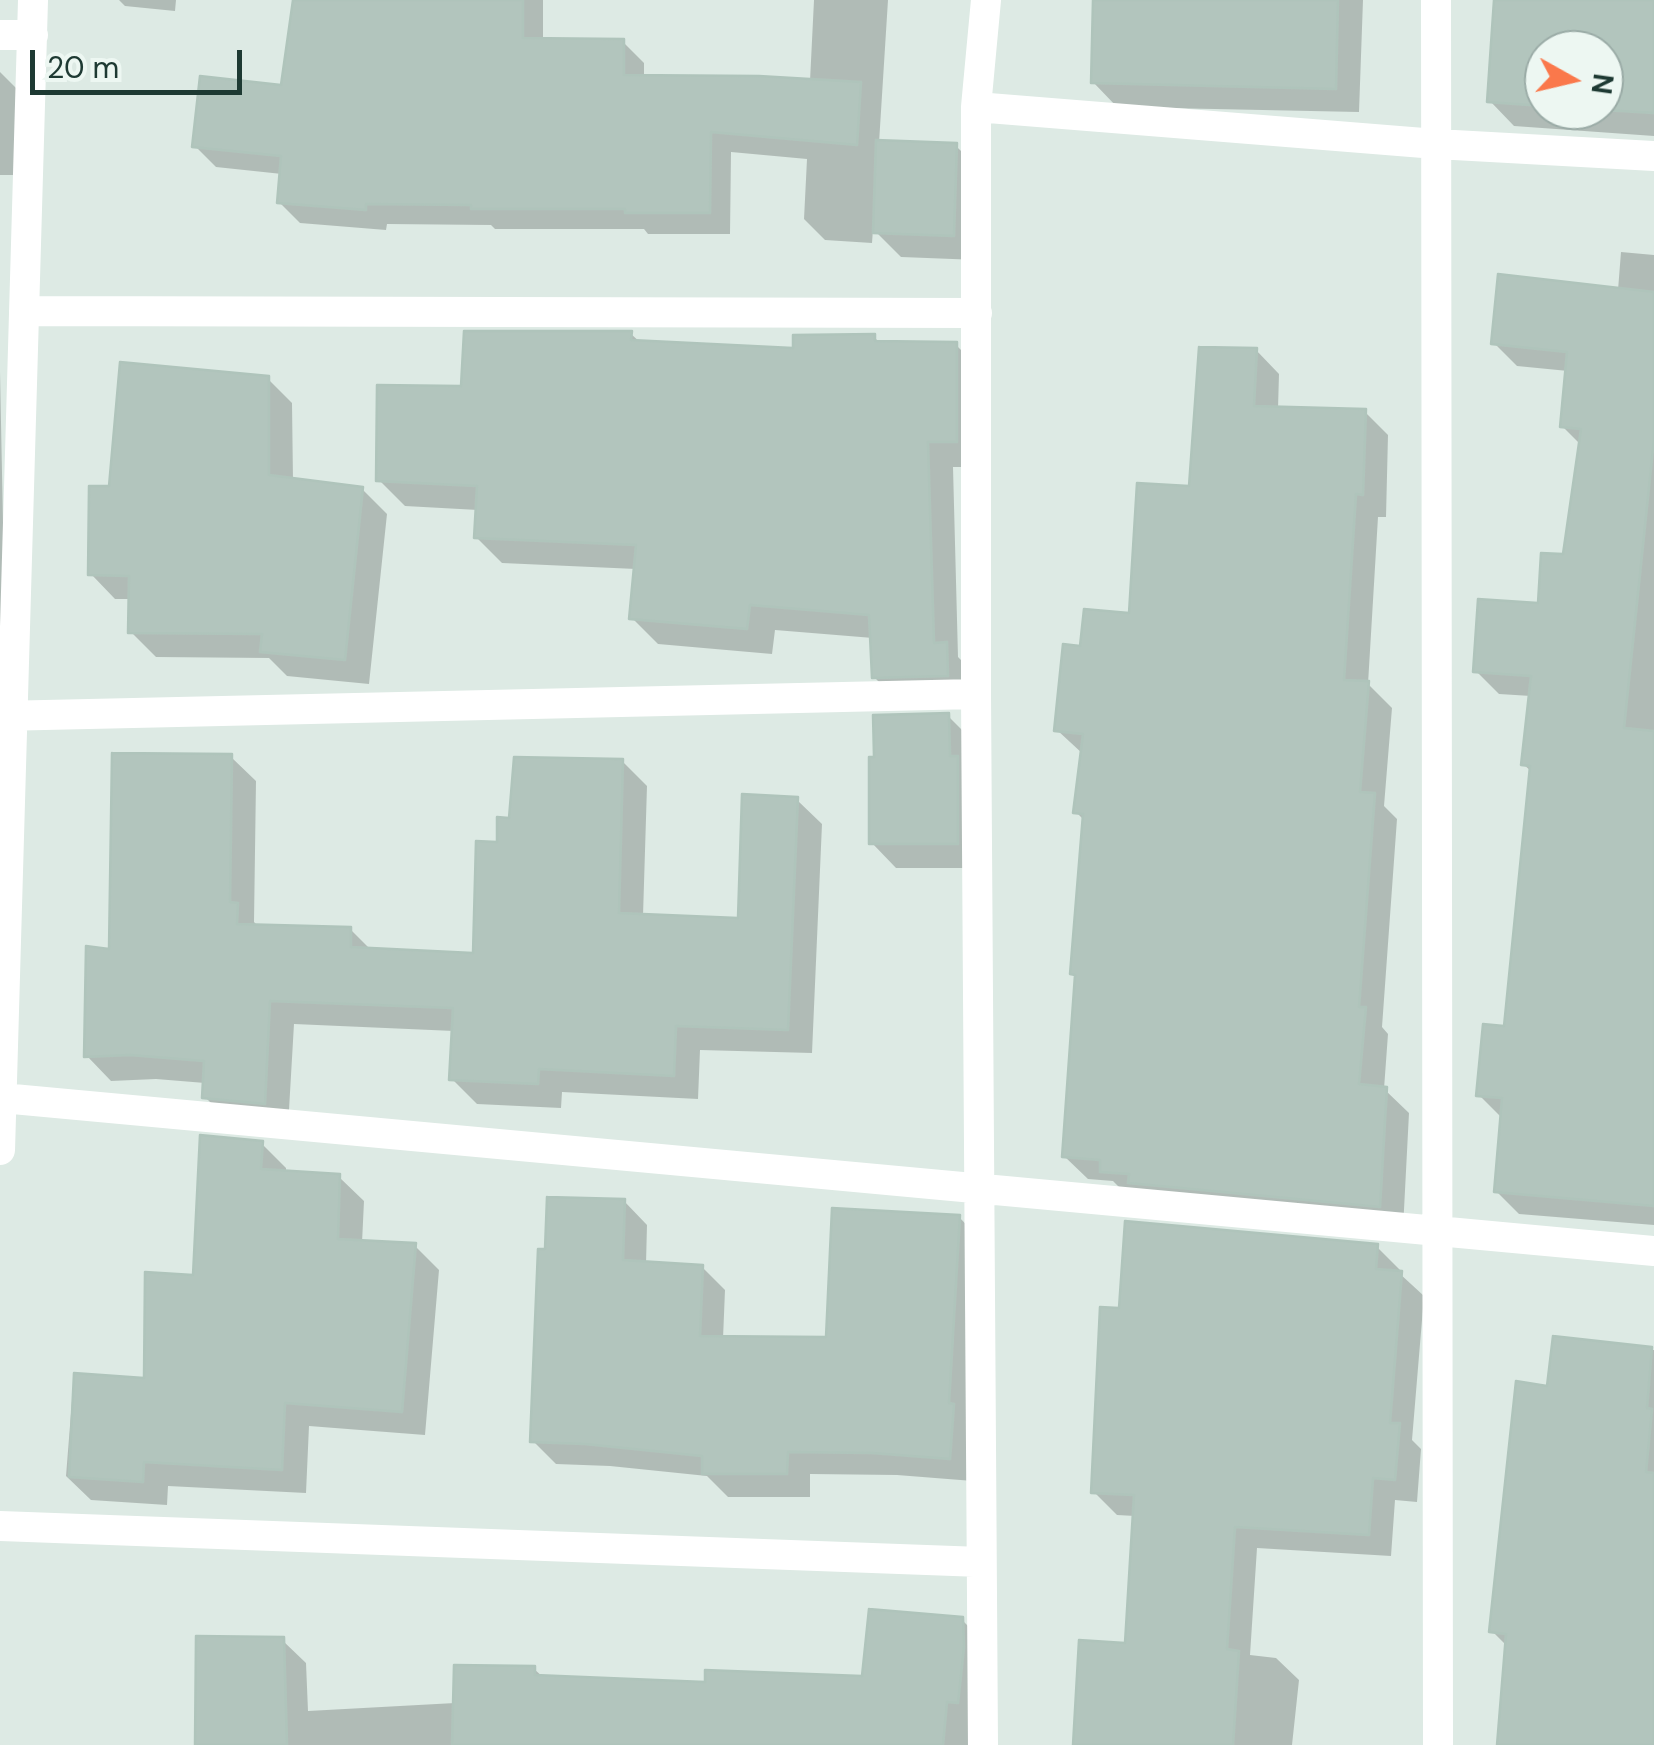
<!DOCTYPE html>
<html>
<head>
<meta charset="utf-8">
<style>
	body { margin:0 }
	#map { position:relative; width:1654px; height:1745px; overflow:hidden; background:#ddeae4; font-family:"DM Sans",sans-serif }
	canvas { display:block }
	.north { position:absolute; left:1524px; top:30px; width:100px; height:100px; box-sizing:border-box; background:#edf7f2; border:2px solid #9aaba6; border-radius:50%; rotate:98deg; font-size:28px; font-weight:700; line-height:40px; text-align:center; color:#1e3a33 }
	.north::after { content:''; display:block; margin:auto; width:35px; height:45px; background:#fa784b; clip-path:polygon(50% 0,100% 100%,50% 72%,0 100%) }
	.scale { position:absolute; left:30px; top:50px; width:212px; height:45px; box-sizing:border-box; border:5px solid #1e3a33; border-top:0; padding-left:12px; font-size:30px; line-height:35px; white-space:nowrap; color:#1e3a33; -webkit-text-stroke:8px #edf7f2; paint-order:stroke }
</style>
</head>
<body>
<div id="map">
<canvas width="1654" height="1745"></canvas>
<div class="north">N</div>
<div class="scale">20 m</div>
</div>
<script>
const ctx = document.querySelector('canvas').getContext('2d');
ctx.lineJoin = 'round';
function fill(path, color) { ctx.fillStyle = color; ctx.fill(path, 'evenodd'); }
const shape = rows => new Path2D(rows.map(r => 'M' + r).join(''));
function strokePath(path, color, width, dash) { ctx.strokeStyle = color; ctx.lineWidth = width; ctx.lineCap = dash ? 'butt' : 'round'; ctx.setLineDash(dash || []); ctx.stroke(path); }
fill(shape([
	[119,0,176,0,175,11,125,6],
	[296,0,543,0,543,41,623,42,644,63,644,78,810,81,814,0,888,0,879,143,956,146,981,171,978,260,901,257,873,229,872,243,825,240,804,219,807,159,731,152,730,234,648,234,644,229,495,229,491,225,387,224,386,230,300,223,279,202,282,174,216,167,195,146,284,87],
	[1138,0,1363,0,1359,112,1117,107,1093,82],
	[1494,0,1654,0,1654,136,1514,126,1490,101,1496,12,1493,9],
	[1544,50,1604,50,1604,110,1544,110],
	[0,72,19,91,19,175,0,175,0,253],
	[1621,252,1654,255,1654,1225,1519,1214,1496,1191,1502,1118,1479,1095,1506,1029,1532,772,1523,764,1531,696,1499,694,1476,671,1540,605,1565,557,1581,445,1562,426,1568,371,1517,366,1494,343,1618,290],
	[631,334,641,343,796,351,874,337,881,344,956,345,982,371,982,467,953,467,958,657,972,671,973,701,900,703,874,677,873,638,775,630,772,654,658,644,632,618,636,569,502,563,476,537,478,510,405,506,379,480,463,388],
	[1256,350,1279,374,1278,409,1365,412,1388,435,1386,517,1378,517,1368,684,1392,708,1384,806,1397,819,1382,1027,1388,1034,1384,1089,1409,1113,1403,1229,1126,1194,1113,1181,1088,1179,1064,1156,1077,978,1072,973,1085,821,1076,812,1083,754,1057,730,1083,648,1131,616],
	[0,371,5,625,0,696],
	[268,379,292,403,293,481,362,489,387,514,369,684,287,676,269,658,156,657,131,632,132,599,115,599,91,574,111,489],
	[948,716,973,741,982,868,896,868,871,842],
	[231,757,256,781,254,922,259,927,350,929,372,951,476,956,500,845,511,820,622,761,647,786,643,916,740,921,797,800,822,824,812,1053,700,1050,698,1099,562,1092,561,1108,477,1104,452,1079,454,1031,294,1024,288,1127,229,1121,205,1097,205,1083,156,1079,111,1081,87,1056,111,952],
	[261,1143,286,1168,286,1173,339,1177,364,1201,362,1243,415,1246,439,1270,425,1435,309,1426,306,1493,168,1486,167,1505,91,1500,66,1476,74,1375,147,1380],
	[624,1201,647,1225,646,1264,702,1267,725,1290,723,1339,828,1340,959,1217,982,1241,973,1481,897,1475,810,1474,810,1497,728,1497,707,1476,610,1466,556,1464,533,1441,547,1252],
	[1377,1247,1400,1270,1399,1273,1424,1296,1412,1440,1421,1449,1417,1502,1395,1500,1391,1556,1257,1548,1250,1655,1276,1658,1299,1680,1292,1745,1078,1745,1127,1646,1135,1516,1117,1515,1094,1492,1121,1310],
	[1555,1339,1654,1350,1654,1745,1499,1745,1507,1646,1492,1631,1550,1389],
	[962,1620,986,1644,979,1745,198,1745,282,1640,306,1663,308,1711,455,1703,534,1669,543,1677,707,1685,865,1679]
]), '#0003');
const building = shape([
	[293,0,523,0,523,38,624,39,624,75,759,76,861,82,857,145,711,132,710,213,625,213,625,209,471,209,471,205,366,204,366,210,277,203,281,156,192,147,200,76,281,85,293,0],
	[1093,0,1338,0,1336,89,1091,83,1093,0],
	[1494,0,1654,0,1654,113,1604,110,1604,50,1544,50,1544,106,1487,102,1494,0],
	[876,140,957,143,954,236,873,233,876,140],
	[1498,274,1654,292,1654,439,1624,728,1654,731,1654,1206,1494,1192,1502,1098,1476,1096,1483,1024,1504,1026,1530,766,1521,765,1531,676,1473,672,1478,599,1538,603,1541,553,1563,554,1581,429,1560,427,1567,352,1491,344,1498,274],
	[464,331,632,331,631,340,793,348,793,335,875,334,875,341,957,342,957,442,928,442,934,643,947,642,948,676,872,678,869,615,750,605,747,629,629,619,636,545,474,538,477,486,376,481,377,385,461,386,464,331],
	[1199,347,1257,348,1254,406,1366,409,1363,495,1356,494,1344,680,1369,681,1360,792,1375,793,1359,1007,1366,1007,1359,1084,1387,1087,1380,1207,1128,1183,1129,1174,1100,1172,1100,1160,1062,1157,1075,975,1070,974,1083,814,1073,813,1083,734,1054,731,1063,644,1080,646,1084,609,1129,613,1137,483,1189,486,1199,347],
	[120,362,269,376,269,475,363,487,345,660,260,652,262,634,128,633,129,576,88,575,89,486,109,486,120,362],
	[949,713,950,756,958,756,958,844,869,844,869,757,874,757,873,715,949,713],
	[112,753,232,754,230,902,238,903,237,924,351,927,351,947,473,953,476,841,497,842,497,817,509,818,514,757,623,759,619,913,738,918,742,794,798,797,788,1030,676,1026,674,1076,539,1069,538,1084,449,1080,453,1008,270,1001,265,1104,202,1098,204,1061,130,1055,84,1057,86,946,109,949,112,753],
	[200,1135,263,1141,261,1169,340,1174,338,1239,416,1243,402,1412,285,1403,282,1470,144,1462,143,1482,69,1477,74,1373,144,1378,145,1272,193,1275,200,1135],
	[547,1197,625,1199,623,1260,703,1265,700,1336,826,1337,832,1208,960,1215,949,1403,954,1404,950,1459,872,1453,788,1452,787,1474,702,1474,702,1456,585,1444,530,1442,538,1249,545,1249,547,1197],
	[1125,1221,1378,1244,1376,1269,1402,1271,1390,1423,1400,1423,1395,1480,1373,1478,1369,1535,1235,1527,1227,1649,1239,1651,1233,1745,1073,1745,1079,1640,1125,1643,1134,1495,1091,1493,1100,1307,1119,1308,1125,1221],
	[1553,1336,1652,1347,1647,1408,1652,1409,1646,1472,1654,1473,1654,1745,1497,1745,1506,1634,1489,1632,1516,1381,1547,1386,1553,1336],
	[869,1609,963,1617,964,1647,958,1703,947,1702,943,1745,452,1745,454,1665,535,1666,535,1675,705,1682,705,1670,862,1676,869,1609],
	[196,1636,284,1637,287,1745,195,1745,196,1636]
]);
fill(building, '#b2c5bd');
strokePath(building, '#afc4bb', 2.5);
strokePath(shape([
	[1436,0,1438,1745],
	[0,35,33,35],
	[976,107,1436,144,1654,156],
	[24,311,977,313],
	[0,716,976,694],
	[2,1098,1654,1251],
	[0,1150,33,0],
	[0,1526,981,1562],
	[983,1745,976,694,976,107,986,0]
]), '#fff', 30);
</script>
</body>
</html>
